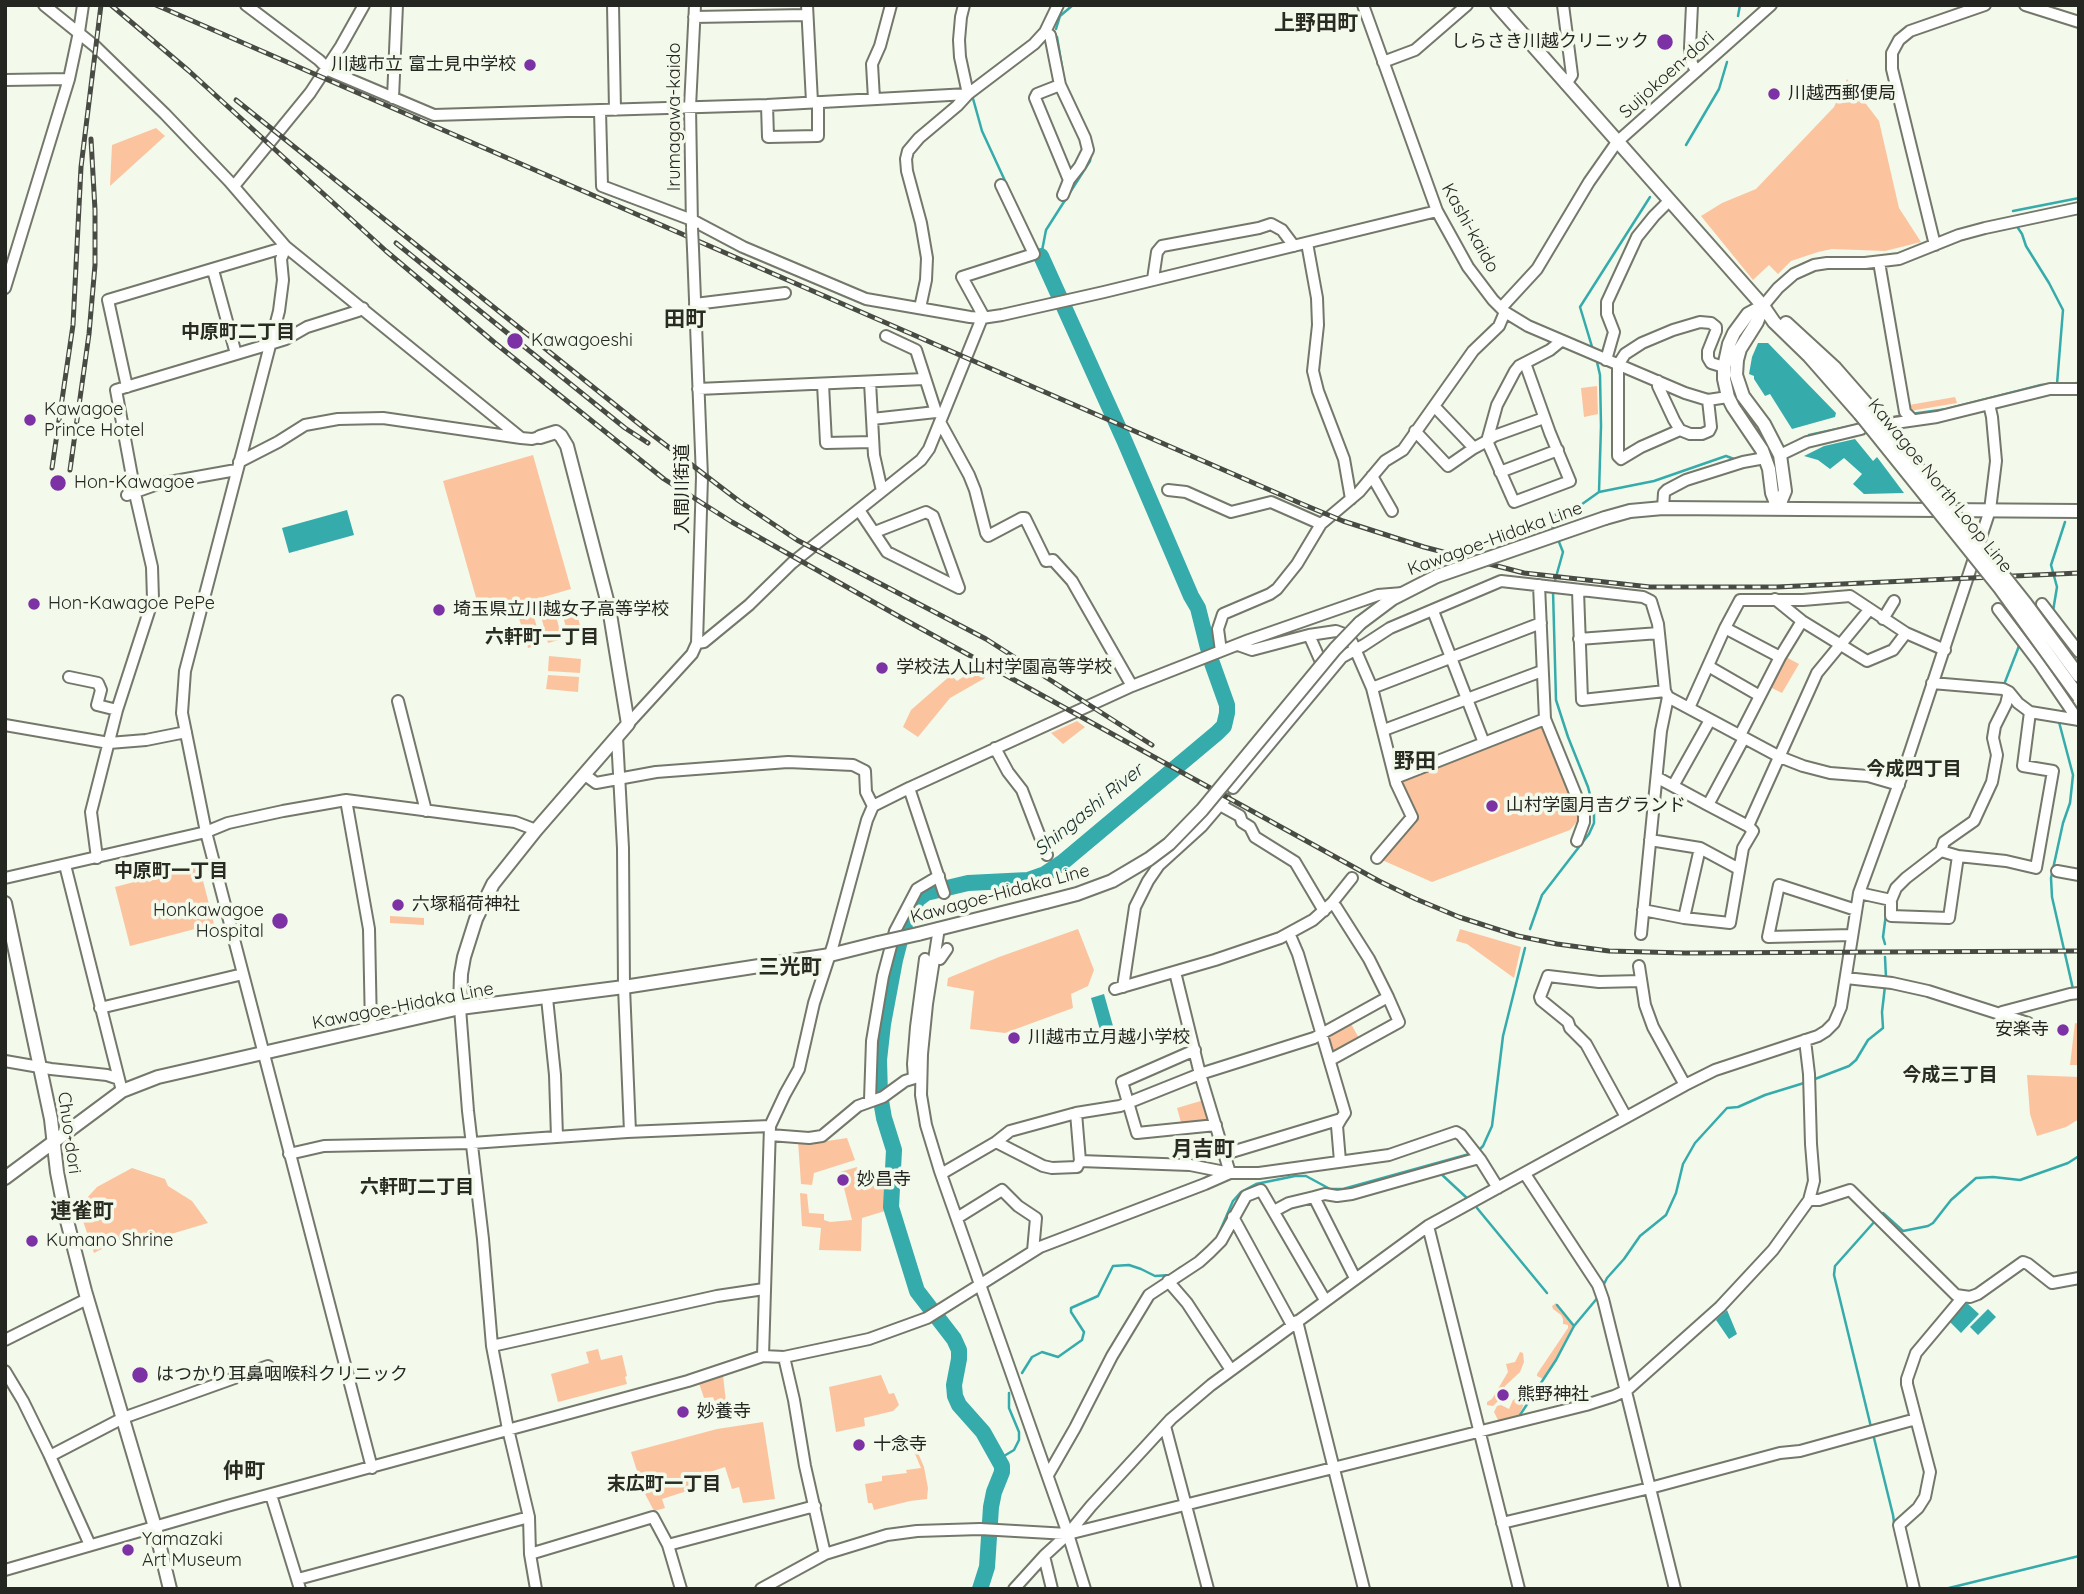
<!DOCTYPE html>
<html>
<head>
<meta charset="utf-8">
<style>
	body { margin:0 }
	#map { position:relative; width:2084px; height:1594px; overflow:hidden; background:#f3f9eb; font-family:Quicksand,sans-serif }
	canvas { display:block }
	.frame { position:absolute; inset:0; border:7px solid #242621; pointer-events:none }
</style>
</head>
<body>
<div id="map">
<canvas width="2084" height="1594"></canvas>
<div class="frame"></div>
</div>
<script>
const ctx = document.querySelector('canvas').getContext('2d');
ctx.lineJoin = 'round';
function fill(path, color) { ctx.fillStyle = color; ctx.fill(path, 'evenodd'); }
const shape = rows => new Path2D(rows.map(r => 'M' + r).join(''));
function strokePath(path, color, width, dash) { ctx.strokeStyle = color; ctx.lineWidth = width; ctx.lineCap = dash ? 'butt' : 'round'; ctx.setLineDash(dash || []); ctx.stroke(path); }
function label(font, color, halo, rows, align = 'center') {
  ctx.font = font + ' Quicksand,"Noto Sans JP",sans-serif'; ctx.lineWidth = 7; ctx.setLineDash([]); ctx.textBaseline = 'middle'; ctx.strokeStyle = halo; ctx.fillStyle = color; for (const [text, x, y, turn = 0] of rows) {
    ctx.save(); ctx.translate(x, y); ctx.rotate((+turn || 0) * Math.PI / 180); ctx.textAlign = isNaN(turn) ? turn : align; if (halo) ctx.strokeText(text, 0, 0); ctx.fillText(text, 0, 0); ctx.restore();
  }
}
fill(shape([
	[1847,79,1879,121,1899,208,1921,242,1885,251,1832,249,1818,252,1791,261,1778,274,1769,265,1753,280,1701,216,1722,203,1756,189,1834,107],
	[156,128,165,136,110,186,112,145],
	[1597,386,1598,414,1584,417,1581,388],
	[1955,397,1957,403,1910,411,1909,405],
	[533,455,571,589,481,615,443,481],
	[574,603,582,633,569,637,560,607],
	[554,608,562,639,548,643,540,612],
	[533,614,542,644,528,648,519,618],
	[549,656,581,659,580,673,548,671],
	[1784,656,1799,664,1782,693,1768,686],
	[978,667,985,678,950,698,918,737,903,727,911,710,951,675,957,681],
	[548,675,579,677,578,692,546,689],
	[1077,721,1085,727,1063,744,1051,733],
	[1543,725,1580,818,1570,830,1432,882,1382,860,1415,818,1400,781],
	[199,865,214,924,130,946,115,887],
	[390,916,424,918,424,925,390,923],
	[1078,929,1094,970,1088,986,1071,994,1073,1008,1005,1033,970,1029,974,991,947,986,948,978,999,957],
	[1460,929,1521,947,1514,978,1467,944,1456,941],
	[1350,1022,1360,1040,1332,1054,1327,1036],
	[2075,1023,2079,1024,2079,1065,2070,1065],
	[2027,1075,2079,1077,2079,1119,2066,1127,2037,1136,2030,1114],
	[1204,1100,1210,1120,1208,1123,1182,1126,1177,1108],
	[847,1138,855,1160,814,1173,812,1185,801,1184,798,1141,821,1142],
	[857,1167,863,1185,886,1178,885,1211,862,1218,861,1251,819,1250,821,1228,802,1226,800,1193,807,1194,809,1213,824,1214,824,1220,830,1222,852,1220,840,1172],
	[132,1168,165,1179,168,1186,192,1201,208,1223,151,1240,134,1249,127,1236,94,1253,83,1221,86,1219,86,1199,97,1187],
	[1556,1303,1573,1326,1559,1357,1543,1379,1537,1376,1537,1374,1568,1328,1568,1325,1563,1324,1563,1319,1561,1315,1553,1309,1552,1306],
	[598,1349,601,1360,622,1355,627,1376,625,1377,627,1384,558,1402,551,1374,589,1363,586,1352],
	[1520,1352,1523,1353,1524,1362,1520,1372,1505,1386,1498,1401,1493,1406,1487,1405,1487,1402,1492,1399,1508,1372,1506,1364,1515,1362],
	[723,1375,727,1411,719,1413,713,1397,704,1398,699,1383],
	[881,1375,889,1394,894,1393,899,1405,893,1411,864,1418,865,1426,836,1432,829,1387],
	[1518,1397,1524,1401,1524,1404,1519,1415,1512,1419,1498,1420,1494,1412,1497,1406,1501,1405,1509,1409,1513,1400],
	[763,1422,775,1499,743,1503,739,1487,732,1489,725,1467,692,1478,687,1491,662,1499,665,1508,654,1511,643,1490,631,1452,717,1429],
	[913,1441,924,1467,928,1488,927,1499,910,1501,874,1510,872,1503,868,1503,865,1484,882,1481,882,1476,907,1473,906,1470,921,1468,910,1442]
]), '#fbc49f');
fill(shape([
	[1758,343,1768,343,1836,413,1835,417,1792,429,1770,394,1765,396,1754,379,1754,376,1749,374,1752,357],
	[1855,439,1873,461,1877,457,1904,493,1864,494,1853,484,1862,474,1844,458,1830,469,1818,460,1804,456,1824,446],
	[347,510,354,535,289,553,282,528],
	[1104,994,1113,1026,1100,1030,1091,998],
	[1967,1303,1979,1314,1961,1333,1950,1322],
	[1988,1309,1996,1317,1978,1335,1970,1327],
	[1727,1310,1737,1334,1729,1339,1716,1320]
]), '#36abab');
strokePath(shape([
	[1738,16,1740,5],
	[1056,29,1060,16,1073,5],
	[1057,37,1063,73],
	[972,95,982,131,1006,183],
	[1686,145,1719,89,1727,62],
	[2013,211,2079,198],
	[2016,225,2022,234,2026,246,2049,283,2063,310,2057,384],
	[1037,249,1041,256],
	[1041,256,1046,230,1090,161,1091,154],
	[1593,350,1580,307,1650,197],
	[1597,362,1600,375,1601,426,1599,492],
	[1911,414,1947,409,2041,385,2079,383],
	[1883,419,1904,415],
	[1809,435,1856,425],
	[1554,531,1549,517,1578,507,1599,492,1654,481,1726,456,1734,459,1739,458],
	[1554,584,1563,552,1557,537],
	[2053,611,2057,587,2051,565,2065,522],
	[2005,682,2019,646],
	[2059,722,2073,775,2070,803,2063,823,2051,878,2052,897,2073,989],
	[1530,929,1542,895,1589,834,1594,823,1594,810,1588,787,1568,737,1556,700,1553,591],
	[1885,944,1883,937,1886,914],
	[1885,957,1886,978],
	[1815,1079,1849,1066,1856,1060,1868,1040,1883,1028,1882,1012,1885,986],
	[1479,1150,1483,1146,1492,1126,1503,1036,1525,948],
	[1439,1172,1468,1199],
	[1477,1208,1547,1293],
	[1883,1213,1903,1231,1928,1226,1933,1223,1951,1200,1976,1178,1993,1177,2020,1180,2068,1163,2079,1156],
	[1216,1240,1233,1201,1241,1192,1256,1184,1295,1176,1306,1176,1330,1189,1343,1189,1473,1153],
	[1603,1286,1607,1278,1624,1259,1640,1236,1666,1215,1676,1193,1683,1164,1695,1143,1727,1108,1738,1107,1765,1095,1804,1083],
	[1557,1305,1574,1326],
	[1022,1373,1032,1357,1042,1352,1058,1357,1082,1340,1084,1332,1071,1312,1071,1308,1098,1296,1113,1266,1129,1265,1141,1269,1155,1276,1170,1275,1181,1267],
	[1520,1415,1556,1360,1574,1326,1599,1296],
	[1871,1427,1834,1275,1835,1266,1875,1221],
	[1874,1438,1893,1515,1896,1536],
	[999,1459,1014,1450,1019,1440,1019,1432,1009,1408,1009,1393],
	[1945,1589,2079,1556]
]), '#36abab', 2.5);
strokePath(shape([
	[1041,256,1125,442,1191,596,1198,608,1208,648],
	[980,1589,987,1567,991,1507,994,1492,1002,1472,1002,1466,983,1432,959,1405,955,1396,954,1385,959,1359,959,1350,954,1339,917,1291,891,1207,894,1150,884,1118,880,1095,879,1060,883,1024,895,960,903,929,911,911,918,899,926,893,968,883,1028,880,1045,874,1063,862,1217,733,1224,726,1227,713,1227,705,1212,663]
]), '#36abab', 16);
const minor = shape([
	[44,5,96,47,165,114,229,181,286,247,521,438],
	[246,5,319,60,330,71,434,115,767,105,968,94],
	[613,5,615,110],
	[807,5,812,102],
	[964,5,961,17,959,40,960,57,968,94],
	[1363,5,1437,211,1468,267,1493,300,1505,312,1528,326,1685,393,1708,400,1728,397],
	[1563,5,1572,75,1566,84],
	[1692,5,1690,48,1692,64,1697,71],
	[2025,5,2079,22],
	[694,17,807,15],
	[1045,32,1050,35,1060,85,1085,138,1088,150,1080,166,1069,180,1063,195],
	[1383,62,1415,50,1467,5],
	[5,80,69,79],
	[1060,85,1037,94,1035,98,1069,180],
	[393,98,397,5],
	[874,99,872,64,880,46,891,5],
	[767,105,768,137,818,136,818,102],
	[600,111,602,186,692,220,743,247,866,299,970,317,982,318,1002,315,1104,292,1437,211],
	[234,186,310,93,341,46,364,5],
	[692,226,690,107,695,5],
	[1307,243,1317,298,1318,325,1313,371,1318,391,1344,459,1351,499],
	[1935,245,1892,69,1892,53,1899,40,1910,31,1985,5],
	[286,247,281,259,283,280,279,311,185,671,182,713,206,832,372,1468],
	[1879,262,1905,412,1913,420],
	[213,270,236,354],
	[1153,279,1157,252,1162,246,1259,228,1271,224,1282,230,1294,246],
	[5,288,69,79,79,32,83,5],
	[695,304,785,293],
	[1763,306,1778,288,1794,274,1814,265,1827,263,1865,263,1899,259,1959,235,1985,228,2079,208],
	[920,308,926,280,927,258,921,223,907,171,906,159,908,151,919,138,957,106,968,94,1034,44,1045,32,1058,5],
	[1501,308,1537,269,1589,182,1617,142,1771,5],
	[984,317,962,277,1034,254,1001,185],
	[886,336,916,350,936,412,943,414],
	[1606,360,1614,332,1607,314,1607,302,1637,237,1654,216,1669,201],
	[1525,363,1550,433,1570,481,1514,502,1487,441,1494,436,1544,418],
	[1658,381,1658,386,1674,420,1680,430,1690,434,1702,434,1709,431,1711,427,1708,400],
	[870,382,874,455,882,491],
	[823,384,826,443,873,442],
	[127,387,108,300,286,247],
	[698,389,924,379],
	[1434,406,1474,448,1487,441,1497,405,1515,371,1519,366,1550,350,1561,341],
	[872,419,936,412],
	[940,422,969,475,975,490,986,533,988,536,1022,518,1025,518,1046,561,1053,560,1072,581,1132,686],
	[1895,423,1937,417,2050,389,2079,389],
	[1680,430,1641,447,1621,459,1618,456,1618,365,1625,354,1642,343,1673,330,1700,322,1711,323,1716,327,1716,331,1708,351,1708,358,1711,363,1724,367],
	[1415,431,1448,466,1474,448],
	[1780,455,1807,442,1861,429],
	[239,462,278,442,305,425,338,419,383,418,521,438,532,439,540,437],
	[1500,472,1558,450],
	[1372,476,1392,511],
	[1168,490,1186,492,1231,512,1271,502,1321,524],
	[127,495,158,484,236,470],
	[1663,508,1664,493,1667,490,1686,480,1743,462,1765,458],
	[859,510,887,552,959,588],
	[875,532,926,512,933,516,959,588],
	[1578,591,1582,700,1665,691],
	[1775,599,1802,621,1867,661,1893,650,1906,633],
	[2042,604,2079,652],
	[1998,609,2039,663,2078,720],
	[1433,611,1484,743],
	[1883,619,1894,601],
	[1725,628,1780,657],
	[1309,635,1325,671],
	[1579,639,1659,633],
	[697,643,704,642,749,605,792,563,921,460,929,449,982,318],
	[1238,645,1252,650,1309,635,1336,631,1347,635,1352,642,1372,688,1396,783,1412,817,1377,858],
	[1221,651,1218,629,1223,614,1270,594,1277,589,1297,564,1321,524,1359,492,1385,461,1403,450,1473,351,1499,326,1505,312],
	[1708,666,1760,696],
	[69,677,98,683,101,690,97,705,117,710],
	[1932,683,2003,689,2009,692,2018,703,2030,712,2079,720],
	[1372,688,1541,623],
	[398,701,426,811],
	[1689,708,1725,628,1740,600,1803,600,1850,596,1906,633,1945,650],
	[1545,719,1584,815,1584,822,1577,841],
	[628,724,692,654,697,643,702,477,693,249],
	[5,725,109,743,146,740,186,732],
	[1384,730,1542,671],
	[1740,735,1780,657,1802,621],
	[617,737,623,848,624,987,630,1132],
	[1744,738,1708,805,1748,826],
	[995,748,1008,772,1022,790,1047,855],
	[585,775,596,783,656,772,788,762,853,765,865,771,866,792,873,806],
	[1395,778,1545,719,1539,585],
	[1658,778,1673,786,1710,720],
	[1673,786,1708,805],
	[909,788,944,893],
	[1233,788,1342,657,1364,645,1390,628,1501,581,1643,597,1651,601,1658,624,1665,691,1668,697,1780,757,1803,766,1830,773,1868,776,1899,785],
	[346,800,369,929,371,1028],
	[1220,805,1240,816,1242,822,1250,827,1255,837,1295,862,1324,911],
	[1650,840,1700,848,1739,869],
	[1941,851,1944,842,1974,821,1992,782,1997,755,1993,738,1995,726,2006,704,2009,692],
	[97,858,91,812,117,710,153,599,152,567,136,498,116,390,270,344,286,339,307,327,358,311,363,308],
	[65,865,122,1091],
	[2057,871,2079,875],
	[5,878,206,832,228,823,283,811,346,800,515,822,536,830],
	[1859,893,1891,900,1896,888,1906,878,1941,851,1958,856,2006,861,2036,868,2053,771,2023,766,2030,712],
	[1891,900,1891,916,1949,918,1958,856],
	[1643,910,1684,918,1730,923,1743,848,1753,831,1748,826,1817,673,1869,610],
	[1684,918,1700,848],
	[939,928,927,1004,922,1054,921,1095,926,1125,940,1171,1068,1534,1085,1589],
	[1641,934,1661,731,1668,697],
	[1852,935,1768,937,1779,885,1856,910],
	[940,959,947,949],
	[1639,966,1645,1005,1653,1027,1685,1085],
	[1175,972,1200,1074,1230,1173],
	[1846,978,1892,983,1928,991,2028,1023],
	[1123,987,1135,907,1148,881,1159,865,1202,826,1225,799],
	[1115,989,1215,960,1280,938,1313,920,1332,903,1352,878],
	[547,998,555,1075,557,1137],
	[100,1008,243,974],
	[460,1008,468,1111,483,1239,492,1346,508,1429,529,1517,530,1554,536,1589],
	[1999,1015,2002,1012,2070,994,2079,993],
	[1195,1050,1122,1082,1137,1133,1216,1125],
	[1330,1060,1399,1022,1388,997],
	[5,1061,51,1069,107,1075,119,1079],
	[914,1078,913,1064,916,1027,925,959],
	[870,1100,872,1041,883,976,895,931,917,889,939,876],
	[1076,1113,1080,1161,1190,1165,1230,1173,1259,1173,1389,1155,1456,1132,1461,1135,1480,1159,1498,1188],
	[1626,1117,1586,1044,1570,1028,1568,1022,1541,1000,1540,997,1548,976,1599,982,1641,981],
	[770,1135,809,1138,822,1136,858,1106,883,1097,905,1081,921,1076],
	[996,1142,1043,1166,1052,1168,1077,1167,1080,1161],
	[289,1154,324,1146,472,1143,627,1132,770,1126],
	[1225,1154,1341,1119,1345,1113,1298,954,1289,933],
	[1340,1161,1337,1126,1341,1119],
	[941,1174,996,1142,1010,1131,1076,1113,1120,1106,1200,1074,1314,1038,1388,997,1369,959,1336,907,1332,903],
	[1525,1174,1598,1285,1603,1299,1675,1589],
	[1314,1197,1325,1194,1337,1196,1352,1194,1479,1158],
	[1809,1200,1819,1200,1850,1190,1956,1295,1970,1297,1978,1294,2023,1262,2028,1264,2052,1283,2079,1278],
	[1274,1211,1289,1203,1314,1197,1355,1278],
	[1233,1217,1292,1325],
	[957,1218,1002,1190,1018,1206,1036,1218,1033,1251],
	[1428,1226,1519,1589],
	[1168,1281,1187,1303,1231,1370],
	[1297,1321,1364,1589],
	[5,1340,87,1299],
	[492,1346,717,1296,764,1289],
	[763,1356,770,1126,785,1094,799,1069,814,1003,833,945,867,820,873,806,909,788,1132,686,1249,640,1378,595,1403,593],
	[784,1357,794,1400,805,1466,825,1554],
	[5,1371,23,1401,49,1454,90,1545],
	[1165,1426,1208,1589],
	[50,1456,123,1418,268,1366],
	[1048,1475,1075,1428,1112,1356,1149,1295,1199,1262,1210,1252,1221,1241,1246,1196,1261,1190,1325,1300],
	[271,1495,300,1589],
	[1502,1523,1650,1488,1780,1453,1800,1451,1916,1419],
	[668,1545,815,1506],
	[530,1554,653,1517,668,1545,681,1589],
	[1044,1556,1052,1589],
	[5,1570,227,1506,688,1381,763,1356,784,1357,869,1339,927,1318,1040,1247,1205,1184,1230,1173],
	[298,1579,529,1517],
	[761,1589,825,1554,887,1535,917,1531,980,1529,1068,1534,1586,1405,1614,1396,1627,1390,1720,1307,1773,1250,1809,1200,1814,1181,1811,1144,1809,1074,1805,1040],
	[1014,1589,1044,1556,1068,1534,1091,1506,1171,1419,1211,1385,1428,1226,1685,1085,1715,1070,1818,1036,1826,1031,1834,1023,1841,1007,1859,893,1905,767,1990,510,1996,461,1992,417,1989,404],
	[1914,1589,1899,1525,1918,1508,1925,1497,1930,1472,1907,1384,1907,1379,1916,1353,1963,1297]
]);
const major = shape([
	[1497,5,1763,306,1774,322,1809,356,1860,414],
	[1763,306,1748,314,1734,333,1729,344,1724,367,1724,379,1728,397,1733,407,1762,450,1769,469,1772,493,1778,508],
	[1763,306,1757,322,1740,349,1737,360,1736,375,1743,396,1764,424,1780,455,1785,491,1778,508],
	[1786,323,1835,368,1870,408],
	[1605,518,1630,511,1663,508,2079,511],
	[1360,623,1392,599,1437,576],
	[5,903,51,1119,57,1172,65,1213,85,1291,155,1527,170,1589],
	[918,934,1046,902],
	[460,1008,461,974,464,957,476,919,493,884,536,830,628,724,609,608,567,446,561,436,556,432,540,437],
	[5,1178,122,1091,158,1077,460,1008,624,987,830,955,878,943]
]);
strokePath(minor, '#73786b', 14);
strokePath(major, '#73786b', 16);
strokePath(minor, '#fff', 10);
strokePath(major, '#fff', 12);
const rail = shape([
	[111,5,189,71,386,251,495,343,664,479,732,522,900,617,1379,881,1416,899,1459,917,1518,936,1557,944,1609,951,1685,953,2079,951],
	[156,5,1302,504,1343,521,1424,547,1524,573,1650,587,1777,587,2079,573],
	[236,100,654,436,739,501,797,540,986,639,1152,745],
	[396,243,625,428,648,443],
	[52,468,73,325,81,167,101,5],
	[70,470,89,334,95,265,95,210,91,139]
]);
strokePath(rail, '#484b44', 5);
strokePath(rail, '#f3f9eb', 2.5, [8]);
const minorBridge = shape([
	[692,228,693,249]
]);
const majorBridge = shape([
	[1870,408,2026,604,2079,676],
	[1860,414,2000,588,2079,697],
	[1437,576,1605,518],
	[1046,902,1077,894,1112,881,1149,859,1169,844,1202,810,1335,649,1360,623],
	[878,943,918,934]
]);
strokePath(minorBridge, '#73786b', 14, []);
strokePath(majorBridge, '#73786b', 16, []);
strokePath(minorBridge, '#fff', 10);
strokePath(majorBridge, '#fff', 12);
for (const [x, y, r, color] of [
	[1665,42,9,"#7c32a4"],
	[530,65,7,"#7c32a4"],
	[1774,94,7,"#7c32a4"],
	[515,341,9,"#7c32a4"],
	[30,420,7,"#7c32a4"],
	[58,483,9,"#7c32a4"],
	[34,604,7,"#7c32a4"],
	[439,610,7,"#7c32a4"],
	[882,668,7,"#7c32a4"],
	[1492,806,7,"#7c32a4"],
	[398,905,7,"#7c32a4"],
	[280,921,9,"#7c32a4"],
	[2063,1030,7,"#7c32a4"],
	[1014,1038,7,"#7c32a4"],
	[843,1180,7,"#7c32a4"],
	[32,1241,7,"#7c32a4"],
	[140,1375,9,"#7c32a4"],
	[1503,1395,7,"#7c32a4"],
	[683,1412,7,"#7c32a4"],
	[859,1445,7,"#7c32a4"],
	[128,1550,7,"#7c32a4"]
]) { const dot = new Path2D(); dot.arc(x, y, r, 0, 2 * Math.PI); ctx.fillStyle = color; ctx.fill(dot); strokePath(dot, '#f3f9eb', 2.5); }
label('18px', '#242621', '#f3f9eb', [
	["しらさき川越クリニック",1649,42,"right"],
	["川越市立 富士見中学校",516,65,"right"],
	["川越西郵便局",1788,94],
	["Kawagoeshi",531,341],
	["Kawagoe",44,410],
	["Prince Hotel",44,431],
	["Hon-Kawagoe",74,483],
	["Hon-Kawagoe PePe",48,604],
	["埼玉県立川越女子高等学校",453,610],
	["学校法人山村学園高等学校",896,668],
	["山村学園月吉グランド",1506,806],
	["六塚稲荷神社",412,905],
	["Honkawagoe",264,911,"right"],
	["Hospital",264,932,"right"],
	["安楽寺",2049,1030,"right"],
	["川越市立月越小学校",1028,1038],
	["妙昌寺",857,1180],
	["Kumano Shrine",46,1241],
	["はつかり耳鼻咽喉科クリニック",156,1375],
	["熊野神社",1517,1395],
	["妙養寺",697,1412],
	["十念寺",873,1445],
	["Yamazaki",142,1540],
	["Art Museum",142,1561]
], 'left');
label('18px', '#242621', '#f3f9eb', [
	["Suijokoen-dori",1667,75,-42],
	["Irumagawa-kaido",675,117,-90],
	["Kashi-kaido",1470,228,61],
	["Kawagoe North Loop Line",1940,486,51],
	["入間川街道",683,489,-90],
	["Kawagoe-Hidaka Line",1495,539,-20],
	["Kawagoe-Hidaka Line",1000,894,-15],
	["Kawagoe-Hidaka Line",403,1006,-11],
	["Chuo-dori",69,1133,82]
]);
label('bold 19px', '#282c22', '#f3f9eb', [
	["中原町二丁目",238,332],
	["六軒町一丁目",542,637],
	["今成四丁目",1914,769],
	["中原町一丁目",171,871],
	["今成三丁目",1950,1075],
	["六軒町二丁目",417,1187],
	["末広町一丁目",664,1484]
]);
label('italic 19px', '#152e2e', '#f3f9eb', [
	["Shingashi River",1089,810,-39]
]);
label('bold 21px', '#282c22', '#f3f9eb', [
	["上野田町",1316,24],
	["田町",685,320],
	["野田",1415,762],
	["三光町",790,968],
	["月吉町",1203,1150],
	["連雀町",82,1212],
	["仲町",244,1472]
]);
</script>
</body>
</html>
